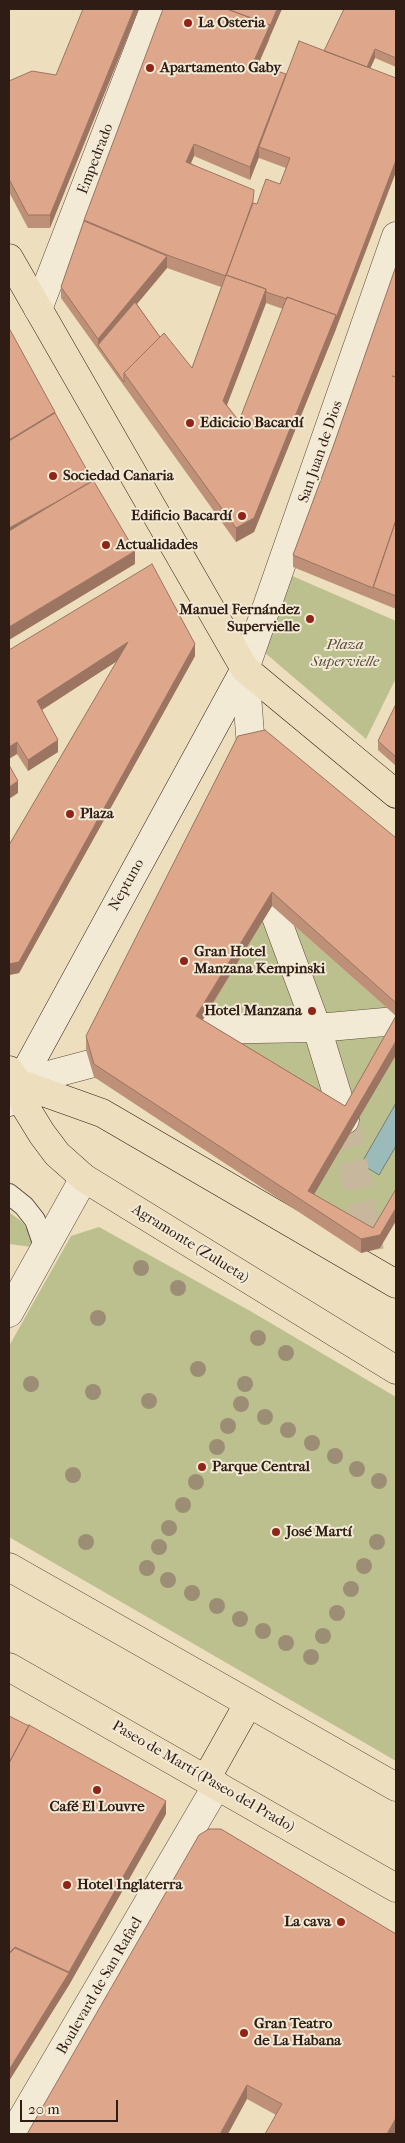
<!DOCTYPE html>
<html>
<head>
<meta charset="utf-8">
<style>
	body { margin:0 }
	#map { position:relative; width:405px; height:2143px; overflow:hidden; background:#eddebe; font-family:"IM FELL French Canon",serif }
	canvas { display:block }
	.frame { position:absolute; inset:0; border:10px solid #2f1c15; pointer-events:none }
	.scale { position:absolute; left:20px; top:2100px; width:98px; height:22px; box-sizing:border-box; border:2px solid #2f1c15; border-top:0; padding-left:6px; font-size:15px; line-height:18px; white-space:nowrap; color:#2f1c15; -webkit-text-stroke:4px #f3ead5; paint-order:stroke }
</style>
</head>
<body>
<div id="map">
<canvas width="405" height="2143"></canvas>
<div class="frame"></div>
<div class="scale">20 m</div>
</div>
<script>
const ctx = document.querySelector('canvas').getContext('2d');
ctx.lineJoin = 'round';
function fill(path, color) { ctx.fillStyle = color; ctx.fill(path, 'evenodd'); }
const shape = rows => new Path2D(rows.map(r => 'M' + r).join(''));
function strokePath(path, color, width, dash) { ctx.strokeStyle = color; ctx.lineWidth = width; ctx.lineCap = dash ? 'butt' : 'round'; ctx.setLineDash(dash || []); ctx.stroke(path); }
function label(font, color, halo, rows, align = 'center') {
  ctx.font = font + ' "IM FELL French Canon",serif'; ctx.lineWidth = 4; ctx.setLineDash([]); ctx.textBaseline = 'middle'; ctx.strokeStyle = halo; ctx.fillStyle = color; for (const [text, x, y, turn = 0] of rows) {
    ctx.save(); ctx.translate(x, y); ctx.rotate((+turn || 0) * Math.PI / 180); ctx.textAlign = isNaN(turn) ? turn : align; if (halo) ctx.strokeText(text, 0, 0); ctx.fillText(text, 0, 0); ctx.restore();
  }
}
fill(shape([
	[290,575,396,621,396,678,366,739,264,652],
	[272,906,396,1016,345,1120,196,1030],
	[396,1055,396,1103,361,1164,379,1175,396,1146,396,1202,373,1242,308,1205],
	[9,1212,21,1221,31,1234,32,1247,9,1244],
	[99,1227,252,1312,396,1397,396,1761,9,1537,9,1346,71,1236]
]), '#bcc08f');
const water = shape([
	[396,1103,396,1146,379,1175,361,1164,396,1103]
]);
fill(water, '#9bbbba');
strokePath(water, '#707b78', 1);
strokePath(shape([
	[345,1120,370,1251]
]), '#c7b79c', 28, [28, 14]);
const service = shape([
	[9,1194,24,1206,35,1220,45,1249]
]);
const pedestrian = shape([
	[245,669,251,747],
	[272,906,317,1028,345,1120],
	[196,1030,317,1028,396,1021],
	[18,1083,90,1064],
	[13,2134,217,1785]
]);
const minor = shape([
	[38,309,154,9],
	[245,669,396,236],
	[9,1313,84,1178]
]);
const secondary = shape([
	[9,1102,245,669]
]);
const primary = shape([
	[9,258,245,669,396,794],
	[9,1070,18,1083,26,1108,42,1134,57,1154,84,1178,396,1370],
	[18,1083,102,1113,396,1284],
	[9,1567,396,1787],
	[9,1667,396,1888],
	[206,1779,248,1704]
]);
strokePath(service, '#5e4c3f', 22);
strokePath(pedestrian, '#5e4c3f', 29);
strokePath(minor, '#5e4c3f', 29);
strokePath(secondary, '#2f1c15', 29);
strokePath(primary, '#2f1c15', 29);
strokePath(service, '#f3ead5', 20);
strokePath(pedestrian, '#f3ead5', 28);
strokePath(minor, '#f3ead5', 28);
strokePath(secondary, '#f3ead5', 28);
strokePath(primary, '#eddebe', 28);
ctx.fillStyle = '#9c8e75';
for (const [x, y] of [
	[141,1268],
	[178,1288],
	[98,1318],
	[258,1338],
	[286,1353],
	[198,1369],
	[31,1384],
	[245,1384],
	[93,1392],
	[149,1401],
	[241,1404],
	[265,1417],
	[228,1426],
	[288,1430],
	[312,1443],
	[217,1447],
	[335,1456],
	[357,1469],
	[73,1475],
	[379,1481],
	[196,1482],
	[183,1505],
	[169,1528],
	[86,1542],
	[377,1542],
	[159,1547],
	[364,1566],
	[147,1568],
	[168,1580],
	[351,1589],
	[192,1593],
	[217,1606],
	[337,1613],
	[240,1619],
	[263,1631],
	[323,1636],
	[286,1643],
	[311,1657]
]) { ctx.beginPath(); ctx.arc(x, y, 8, 0, 2 * Math.PI); ctx.fill(); }
fill(shape([
	[396,9,396,67,375,58,370,68,336,329,254,532,236,542,61,298,61,287,84,220,270,38,258,65,286,76,324,51],
	[194,156,250,180,259,157,259,158,286,168,280,184,257,204,254,203,191,163],
	[167,268,221,287,192,368,160,337,137,304],
	[266,303,283,309,239,421,227,405],
	[56,75,50,228,28,228,9,192,9,81],
	[396,266,396,609,293,567,293,555,333,447],
	[9,650,195,656,19,973,9,975,9,845,117,661,42,710,58,752,28,771,17,754],
	[396,704,396,766,378,750,378,741],
	[238,736,396,838,396,1055,314,1194,380,1248,361,1253,94,1077,86,1050,86,1036],
	[272,906,396,1016,345,1106,203,1020],
	[9,1716,166,1814,69,1985,9,2081],
	[396,1934,396,2132,395,2134,276,2115,247,2099,27,2134]
]), '#bf9078');
fill(shape([
	[134,9,139,9,50,228,50,215],
	[277,9,282,9,253,76,253,63],
	[375,49,375,58,366,78,366,69],
	[286,74,286,87,259,147,259,157,250,180,250,167],
	[194,144,194,156,186,174,186,162],
	[396,160,396,172,336,329,254,532,236,542,236,528],
	[167,256,167,268,100,348,98,345,98,339],
	[266,289,266,303,223,415,223,401],
	[55,412,55,425,9,453,9,440],
	[93,482,9,540,9,528],
	[135,551,135,564,9,640,9,627],
	[128,642,128,654,37,713,37,701],
	[195,644,195,656,19,973,9,975,9,964],
	[58,740,58,752,28,771,28,760],
	[17,742,17,754,9,759,9,747],
	[18,781,18,793,9,799,9,787],
	[272,892,272,906,196,1030,196,1016],
	[396,1041,396,1055,308,1205,308,1191],
	[396,1208,396,1221,380,1248,361,1253,361,1239],
	[166,1801,166,1814,69,1985,69,1972],
	[69,1973,69,1985,9,2081,9,2070],
	[247,2085,247,2099,228,2134,220,2134],
	[396,2118,396,2132,395,2134,387,2134]
]), '#9b7561');
const building = shape([
	[83,9,134,9,50,215,28,215,9,179,9,81,32,71,56,75,83,9],
	[163,9,227,9,270,25,253,63,286,74,250,167,194,144,186,162,254,190,253,201,226,276,167,255,84,220,163,9],
	[227,9,277,9,270,26,270,25,227,9],
	[344,9,396,9,396,58,375,49,367,67,324,51,344,9],
	[299,41,396,78,396,160,336,318,336,315,287,297,287,299,266,292,266,289,226,275,253,203,257,204,266,179,280,184,290,158,259,147,299,41],
	[84,221,167,256,98,339,61,287,84,221],
	[396,266,396,377,392,376,396,377,396,520,373,588,293,555,333,447,396,266],
	[226,275,266,289,223,401,239,421,287,297,336,315,254,518,236,528,124,373,164,333,192,368,226,275],
	[135,302,160,337,124,373,124,382,98,345,135,302],
	[9,328,55,412,9,440,9,328],
	[55,413,93,481,65,497,9,528,9,441,55,413],
	[93,480,135,551,9,627,9,531,93,480],
	[396,520,396,596,373,587,396,520],
	[152,564,195,644,19,962,9,964,9,845,128,642,37,701,58,740,28,760,17,742,9,747,9,650,152,564],
	[396,704,396,757,378,741,396,704],
	[265,730,396,838,396,1003,272,892,196,1016,345,1106,396,1016,396,1041,308,1191,373,1228,396,1189,396,1208,380,1235,361,1239,94,1064,86,1036,238,736,265,730],
	[9,765,18,781,9,787,9,765],
	[9,1716,29,1726,9,1763,9,1716],
	[29,1725,166,1801,69,1972,15,1947,9,1953,9,1763,29,1725],
	[209,1829,221,1829,396,1934,396,2118,387,2134,265,2134,282,2104,247,2085,220,2134,27,2134,199,1835,209,1829],
	[15,1948,69,1973,9,2070,9,1954,15,1948]
]);
fill(building, '#dea78b');
strokePath(building, '#9b7561', 1);
for (const [x, y, r, color] of [
	[188,23,5,"#8f2418"],
	[150,68,5,"#8f2418"],
	[190,423,5,"#8f2418"],
	[53,476,5,"#8f2418"],
	[242,516,5,"#8f2418"],
	[106,545,5,"#8f2418"],
	[310,619,5,"#8f2418"],
	[70,814,5,"#8f2418"],
	[184,961,5,"#8f2418"],
	[312,1011,5,"#8f2418"],
	[202,1467,5,"#8f2418"],
	[276,1532,5,"#8f2418"],
	[97,1790,5,"#8f2418"],
	[67,1885,5,"#8f2418"],
	[341,1922,5,"#8f2418"],
	[244,2033,5,"#8f2418"]
]) { const dot = new Path2D(); dot.arc(x, y, r, 0, 2 * Math.PI); ctx.fillStyle = color; ctx.fill(dot); strokePath(dot, '#f3ead5', 2); }
label('bold 15px', '#2f1c15', '#f3ead5', [
	["La Osteria",198,23],
	["Apartamento Gaby",160,68],
	["Edicicio Bacardí",200,423],
	["Sociedad Canaria",63,476],
	["Edificio Bacardí",232,516,"right"],
	["Actualidades",116,545],
	["Manuel Fernández",300,610,"right"],
	["Supervielle",300,627,"right"],
	["Plaza",80,814],
	["Gran Hotel",194,952],
	["Manzana Kempinski",194,969],
	["Hotel Manzana",302,1011,"right"],
	["Parque Central",212,1467],
	["José Martí",286,1532],
	["Café El Louvre",97,1807,"center"],
	["Hotel Inglaterra",77,1885],
	["La cava",331,1922,"right"],
	["Gran Teatro",254,2024],
	["de La Habana",254,2041]
], 'left');
label('15px', '#2f1c15', '#f3ead5', [
	["Empedrado",96,159,-69],
	["San Juan de Dios",321,452,-71],
	["Neptuno",127,885,-61],
	["Agramonte (Zulueta)",190,1244,32],
	["Paseo de Martí (Paseo del Prado)",203,1777,30],
	["Boulevard de San Rafael",100,1986,-60]
]);
label('italic 15px', '#594d3a', '#f3ead5', [
	["Plaza",345,645],
	["Supervielle",345,662]
]);
</script>
</body>
</html>
